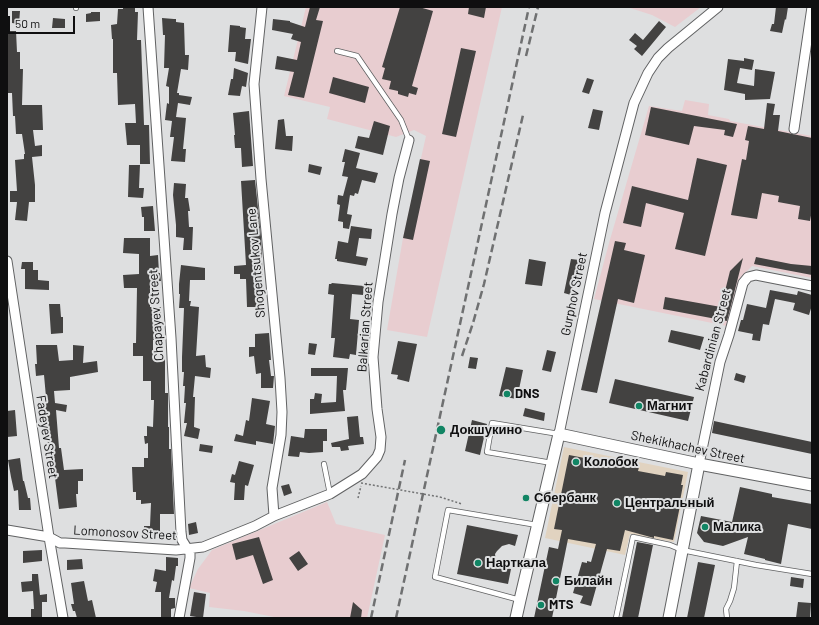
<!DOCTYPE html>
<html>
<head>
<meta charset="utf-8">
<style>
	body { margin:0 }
	#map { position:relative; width:819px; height:625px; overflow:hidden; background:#dedfe0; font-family:Barlow,sans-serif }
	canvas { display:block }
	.frame { position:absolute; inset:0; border:8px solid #0f0f10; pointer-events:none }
	.scale { position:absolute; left:8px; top:16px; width:67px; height:18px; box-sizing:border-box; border:2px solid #0f0f10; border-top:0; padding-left:5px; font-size:12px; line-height:14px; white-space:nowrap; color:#0f0f10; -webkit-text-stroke:3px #dedfe0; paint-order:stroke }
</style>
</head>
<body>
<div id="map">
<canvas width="819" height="625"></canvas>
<div class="frame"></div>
<div class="scale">50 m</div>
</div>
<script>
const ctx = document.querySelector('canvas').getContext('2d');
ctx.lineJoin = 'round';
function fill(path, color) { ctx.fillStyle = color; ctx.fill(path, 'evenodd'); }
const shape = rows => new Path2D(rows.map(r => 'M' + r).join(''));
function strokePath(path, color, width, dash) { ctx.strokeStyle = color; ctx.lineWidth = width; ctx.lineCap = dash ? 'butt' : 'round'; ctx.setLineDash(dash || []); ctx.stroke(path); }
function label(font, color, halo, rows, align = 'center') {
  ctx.font = font + ' Barlow,sans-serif'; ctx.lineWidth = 4; ctx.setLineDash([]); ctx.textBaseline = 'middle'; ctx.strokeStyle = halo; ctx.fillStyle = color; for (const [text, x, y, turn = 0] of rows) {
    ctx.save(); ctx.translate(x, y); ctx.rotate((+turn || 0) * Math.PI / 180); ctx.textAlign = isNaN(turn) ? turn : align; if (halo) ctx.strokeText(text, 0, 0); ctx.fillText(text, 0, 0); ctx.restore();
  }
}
fill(shape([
	[564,447,688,472,674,542,630,534,625,555,545,538]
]), '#e1d3c0');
fill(shape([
	[306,7,502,7,427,337,387,330,403,238,426,136,414,130,396,137,327,119,330,107,284,96],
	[627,7,701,7,675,27,652,15],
	[685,100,709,104,708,115,729,119,730,121,812,136,812,278,752,266,742,276,727,326,594,299,609,243,649,106,682,111],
	[327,502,336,524,385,535,367,618,279,618,244,611,209,607,210,593,189,588,198,569,212,550]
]), '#e8cdd0');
fill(shape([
	[123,7,135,7,135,12,138,12,137,40,141,40,144,125,149,125,150,164,140,164,140,145,127,145,125,123,136,123,135,104,118,105,117,73,113,73,113,39,112,39,111,25,117,24,118,9,123,9],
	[310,7,320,7,316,20,323,21,304,98,288,95,294,72,275,69,277,56,297,60,301,42,291,39,293,34,272,30,273,19,290,21,290,22,305,27],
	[400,7,419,7,433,11,412,86,418,88,416,95,409,93,408,97,398,94,398,91,389,89,391,81,382,79,385,68,382,67],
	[469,7,486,7,484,18,468,14],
	[776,7,788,7,786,20,785,19,782,33,770,31,772,24,774,24],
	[12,11,20,11,19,24,12,23],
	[91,12,100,12,100,21,86,22,86,14,91,13],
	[53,18,65,19,65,28,52,28],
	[162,18,174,19,176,19,176,22,184,23,185,55,189,55,188,70,181,69,177,93,179,93,179,95,192,97,190,105,178,103,176,117,186,118,183,149,186,149,185,162,171,161,174,137,170,137,172,121,165,120,167,103,169,104,169,87,166,86,169,68,164,68,165,35,163,35],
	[659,21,666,27,642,56,634,49,637,46,629,40,635,33,643,40],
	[230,25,240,26,240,27,246,28,245,39,251,39,248,64,235,61,236,52,228,52],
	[7,31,16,31,17,52,20,52,20,69,23,69,22,105,42,105,43,130,33,130,35,146,42,145,42,156,32,157,35,185,35,202,29,202,27,221,15,220,17,202,10,202,10,191,17,191,15,160,24,159,24,154,25,154,22,134,16,134,15,116,13,116,12,93,7,93],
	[461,48,476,51,456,137,442,134],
	[744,58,754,60,752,70,740,68,737,83,754,86,755,69,775,72,770,99,745,100,745,94,724,90,728,59,744,61],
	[234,68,248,73,246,87,242,86,240,96,228,95,231,79,233,79],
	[333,77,369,87,365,103,329,93],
	[587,78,594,80,589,94,582,92],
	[767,103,775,104,773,115,780,115,778,131,812,138,812,210,810,221,798,219,800,206,778,202,779,196,762,193,757,219,731,215,742,159,746,160,749,141,745,140,748,126,764,129],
	[651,107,737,124,733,137,724,135,725,130,694,126,689,145,645,135],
	[593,109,603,111,599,130,588,128],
	[249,111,253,166,242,167,241,148,235,148,234,135,235,135,233,113],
	[284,119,286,136,293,136,292,151,275,149,278,120],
	[374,121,390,126,383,155,355,148,358,136,369,138],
	[345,149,360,153,356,168,378,173,375,183,362,180,358,194,355,193,354,196,350,195,347,214,352,215,349,229,343,228,343,222,338,221,340,205,337,204,338,195,343,196,348,177,342,176,345,162,342,162],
	[697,158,727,165,705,256,675,249,684,213,646,203,641,227,623,223,632,186,688,200],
	[420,159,430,161,413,240,403,238],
	[309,164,322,167,320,175,308,172],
	[129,165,140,165,139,188,144,188,143,198,128,197],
	[255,180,261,237,264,307,247,307,246,279,240,279,240,274,234,274,234,266,246,265,241,181],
	[174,183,186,184,185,198,188,198,190,211,188,211,189,227,193,227,192,250,183,250,184,238,176,237,176,225,173,195],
	[153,206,155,231,144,231,144,217,142,217,141,207],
	[351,226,372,229,371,239,359,238,356,256,368,258,366,266,337,261,337,259,335,259,338,241,348,243],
	[124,238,150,238,150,256,158,255,159,273,160,273,161,281,150,282,150,307,161,307,161,340,153,340,153,359,165,359,165,393,168,393,168,427,169,427,169,449,171,449,174,514,160,514,160,538,144,537,144,526,150,526,151,503,141,504,141,500,136,500,136,492,133,492,132,467,144,467,144,458,148,458,148,443,145,444,144,436,147,436,147,426,153,427,154,400,151,400,151,381,143,381,143,356,133,356,133,343,136,343,137,288,124,288,123,275,139,274,139,254,123,253],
	[615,241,626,243,624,250,645,255,634,303,618,299,597,393,581,390],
	[756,257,791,264,812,266,812,275,754,264],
	[743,258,727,321,663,309,665,297,721,307,730,271],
	[529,259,546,262,542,286,525,284],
	[571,259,579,260,571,295,564,293],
	[22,262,33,262,33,270,38,270,38,280,49,281,49,290,25,289,25,269,21,269],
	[181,265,205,268,205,280,190,280,189,301,191,301,190,306,199,307,196,356,205,355,206,367,211,368,210,378,195,376,193,397,195,397,194,427,200,429,198,439,184,436,187,423,184,423,186,403,184,403,185,386,183,386,184,372,182,372,182,357,184,308,179,308,180,294,179,294,179,284],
	[332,283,364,286,363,295,352,294,350,319,359,320,356,355,350,354,349,359,333,357,335,338,331,338,334,295,328,294,329,284,331,284],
	[770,290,797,295,798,291,812,295,812,305,809,315,793,310,795,303,775,299,769,325,763,324,760,341,752,340,753,334,738,331,741,320,743,320,747,304,766,308],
	[49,304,60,304,61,317,63,317,63,333,51,334],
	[671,330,704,337,700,350,668,342],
	[269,333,271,360,269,360,271,376,274,376,273,388,261,388,261,373,256,374,254,356,249,357,249,347,255,347,255,334],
	[398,341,417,344,409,382,397,379,398,375,391,374],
	[309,343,317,344,315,355,308,354],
	[36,345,57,345,59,361,73,360,73,345,84,346,83,363,97,361,98,372,70,377,70,390,54,391,55,403,67,405,66,412,56,410,59,448,61,448,64,470,83,469,83,481,78,481,78,494,76,494,77,507,59,509,55,478,54,478,54,468,52,468,48,446,46,413,41,413,40,398,46,397,44,375,36,376,35,364,37,364],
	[547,350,556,352,551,372,542,370],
	[470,357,478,358,476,369,468,368],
	[506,367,523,370,517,399,499,396],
	[311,368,348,368,346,390,343,390,345,411,310,414,310,399,314,399,315,393,322,394,321,403,336,402,337,376,311,376],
	[736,373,746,376,744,383,734,380],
	[615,379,694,397,688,421,609,403],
	[252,398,270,401,266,424,275,426,273,444,256,441,256,445,234,441,236,434,243,436,246,420,249,421],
	[525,408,545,413,544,421,523,416],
	[15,410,17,436,7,437,7,411],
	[358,416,360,437,363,437,364,444,348,446,349,450,341,451,340,447,332,447,331,443,349,439,347,417],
	[472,420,487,424,480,455,465,451],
	[714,421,812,442,812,454,712,433],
	[305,429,327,429,327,441,323,441,323,452,309,453,300,452,299,457,288,456,291,436,304,438],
	[200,444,213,446,212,453,199,451],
	[569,455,626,466,626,465,639,467,638,471,665,476,666,472,683,475,681,485,683,485,680,501,681,501,673,540,654,536,654,538,625,530,620,551,607,549,591,606,580,603,583,596,573,593,582,562,587,563,587,561,591,562,596,544,568,539,552,618,534,618,549,547,558,549,562,530,554,529],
	[20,458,23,481,24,481,28,498,30,498,31,510,19,510,18,490,14,491,11,477,8,460],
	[239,461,254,465,248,486,245,485,244,500,234,500,235,483,230,482,232,474,235,475],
	[289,484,292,493,284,496,281,486],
	[740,487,772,494,772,497,812,504,812,529,788,524,781,564,765,560,765,559,744,554,748,537,723,546,704,542,697,533,701,516,732,522],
	[196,522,198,533,189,535,188,524],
	[467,525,518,535,515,546,509,544,502,546,497,551,495,554,496,561,498,564,504,568,511,569,508,584,457,574],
	[259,537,273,580,263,584,253,555,236,560,232,544],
	[637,542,653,545,638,618,622,618],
	[42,550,42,561,23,563,23,551],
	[299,551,308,564,298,571,289,558],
	[166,557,178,558,178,566,176,566,174,581,172,580,169,598,175,598,175,608,171,609,171,618,161,618,161,592,155,592,157,582,153,581,155,569,166,571],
	[82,559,83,569,67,570,67,560],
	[698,562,715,565,704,618,687,618],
	[32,574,38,574,40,595,47,594,47,602,42,602,42,618,31,618,31,609,34,609,33,591,22,592,21,582,32,581],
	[791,577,804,579,803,588,790,586],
	[84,581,88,601,92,600,96,618,77,618,75,611,73,611,71,604,74,604,71,583],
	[194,592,206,594,203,618,190,616],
	[353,602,362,610,361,618,350,618],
	[798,602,811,603,810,618,796,618]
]), '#434241');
const service = shape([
	[76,8,76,7],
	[337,51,357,56,401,120,409,140],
	[552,463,487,452,492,423,559,434],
	[324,464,330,494],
	[520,600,435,577,448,510,537,525],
	[616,618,633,537,670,545,682,550,756,565,812,574],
	[727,618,726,609,730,601,734,588,737,561]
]);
const minor = shape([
	[148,7,171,338,181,532,182,540,190,553,190,558,179,618],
	[262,7,254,84,261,179,280,378,282,412,281,435,272,488,274,516],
	[794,129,812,7],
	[7,261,49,537,63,618],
	[559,434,605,213,634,103,648,73,658,58,668,48,718,7],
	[699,464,720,362,729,335,743,283,748,277,756,275,812,286],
	[7,530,49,537,60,543,65,543,176,550,203,547,255,526,274,516,330,494,362,474,377,457,380,450,381,437,377,409,373,357,378,302,392,214,399,178,409,140]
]);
const tertiary = shape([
	[516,618,520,600,559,434,699,464,812,485],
	[669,618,699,464]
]);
strokePath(service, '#616263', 6);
strokePath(minor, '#616263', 11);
strokePath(tertiary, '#616263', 13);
strokePath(shape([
	[440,497,462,504],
	[358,498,361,486]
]), '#717273', 1.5, [2, 2]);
strokePath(service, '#fff', 4.5);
strokePath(minor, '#fff', 9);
strokePath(tertiary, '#fff', 11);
strokePath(shape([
	[526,56,538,7],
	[462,356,473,323,484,284,523,115],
	[371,618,405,460],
	[396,618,529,7]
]), '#6f7071', 2.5, [8, 4]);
strokePath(shape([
	[361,483,440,497]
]), '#717273', 1.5, [2, 2]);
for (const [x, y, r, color] of [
	[507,394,4,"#118564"],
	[639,406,4,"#118564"],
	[441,430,5,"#118564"],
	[576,462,4,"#118564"],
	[526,498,4,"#118564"],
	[617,503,4,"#118564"],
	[705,527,4,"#118564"],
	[478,563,4,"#118564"],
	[556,581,4,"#118564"],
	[541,605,4,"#118564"]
]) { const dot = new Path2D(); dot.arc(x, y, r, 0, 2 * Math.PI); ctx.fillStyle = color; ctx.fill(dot); strokePath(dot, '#dedfe0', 1.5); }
label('13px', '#0f0f10', '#dedfe0', [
	["Shogentsukov Lane",256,263,-95],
	["Gurphov Street",574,294,-78],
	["Chapayev Street",156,315,-94],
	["Balkarian Street",365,327,-86],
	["Kabardinian Street",713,340,-75],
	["Fadeyev Street",47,437,81],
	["Shekikhachev Street",688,447,12],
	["Lomonosov Street",125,533,3]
]);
label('bold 13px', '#0f0f10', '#dedfe0', [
	["DNS",515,394],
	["Магнит",647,406],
	["Докшукино",450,430],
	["Колобок",584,462],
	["Сбербанк",534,498],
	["Центральный",625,503],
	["Малика",713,527],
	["Нарткала",486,563],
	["Билайн",564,581],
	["MTS",549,605]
], 'left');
</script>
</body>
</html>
